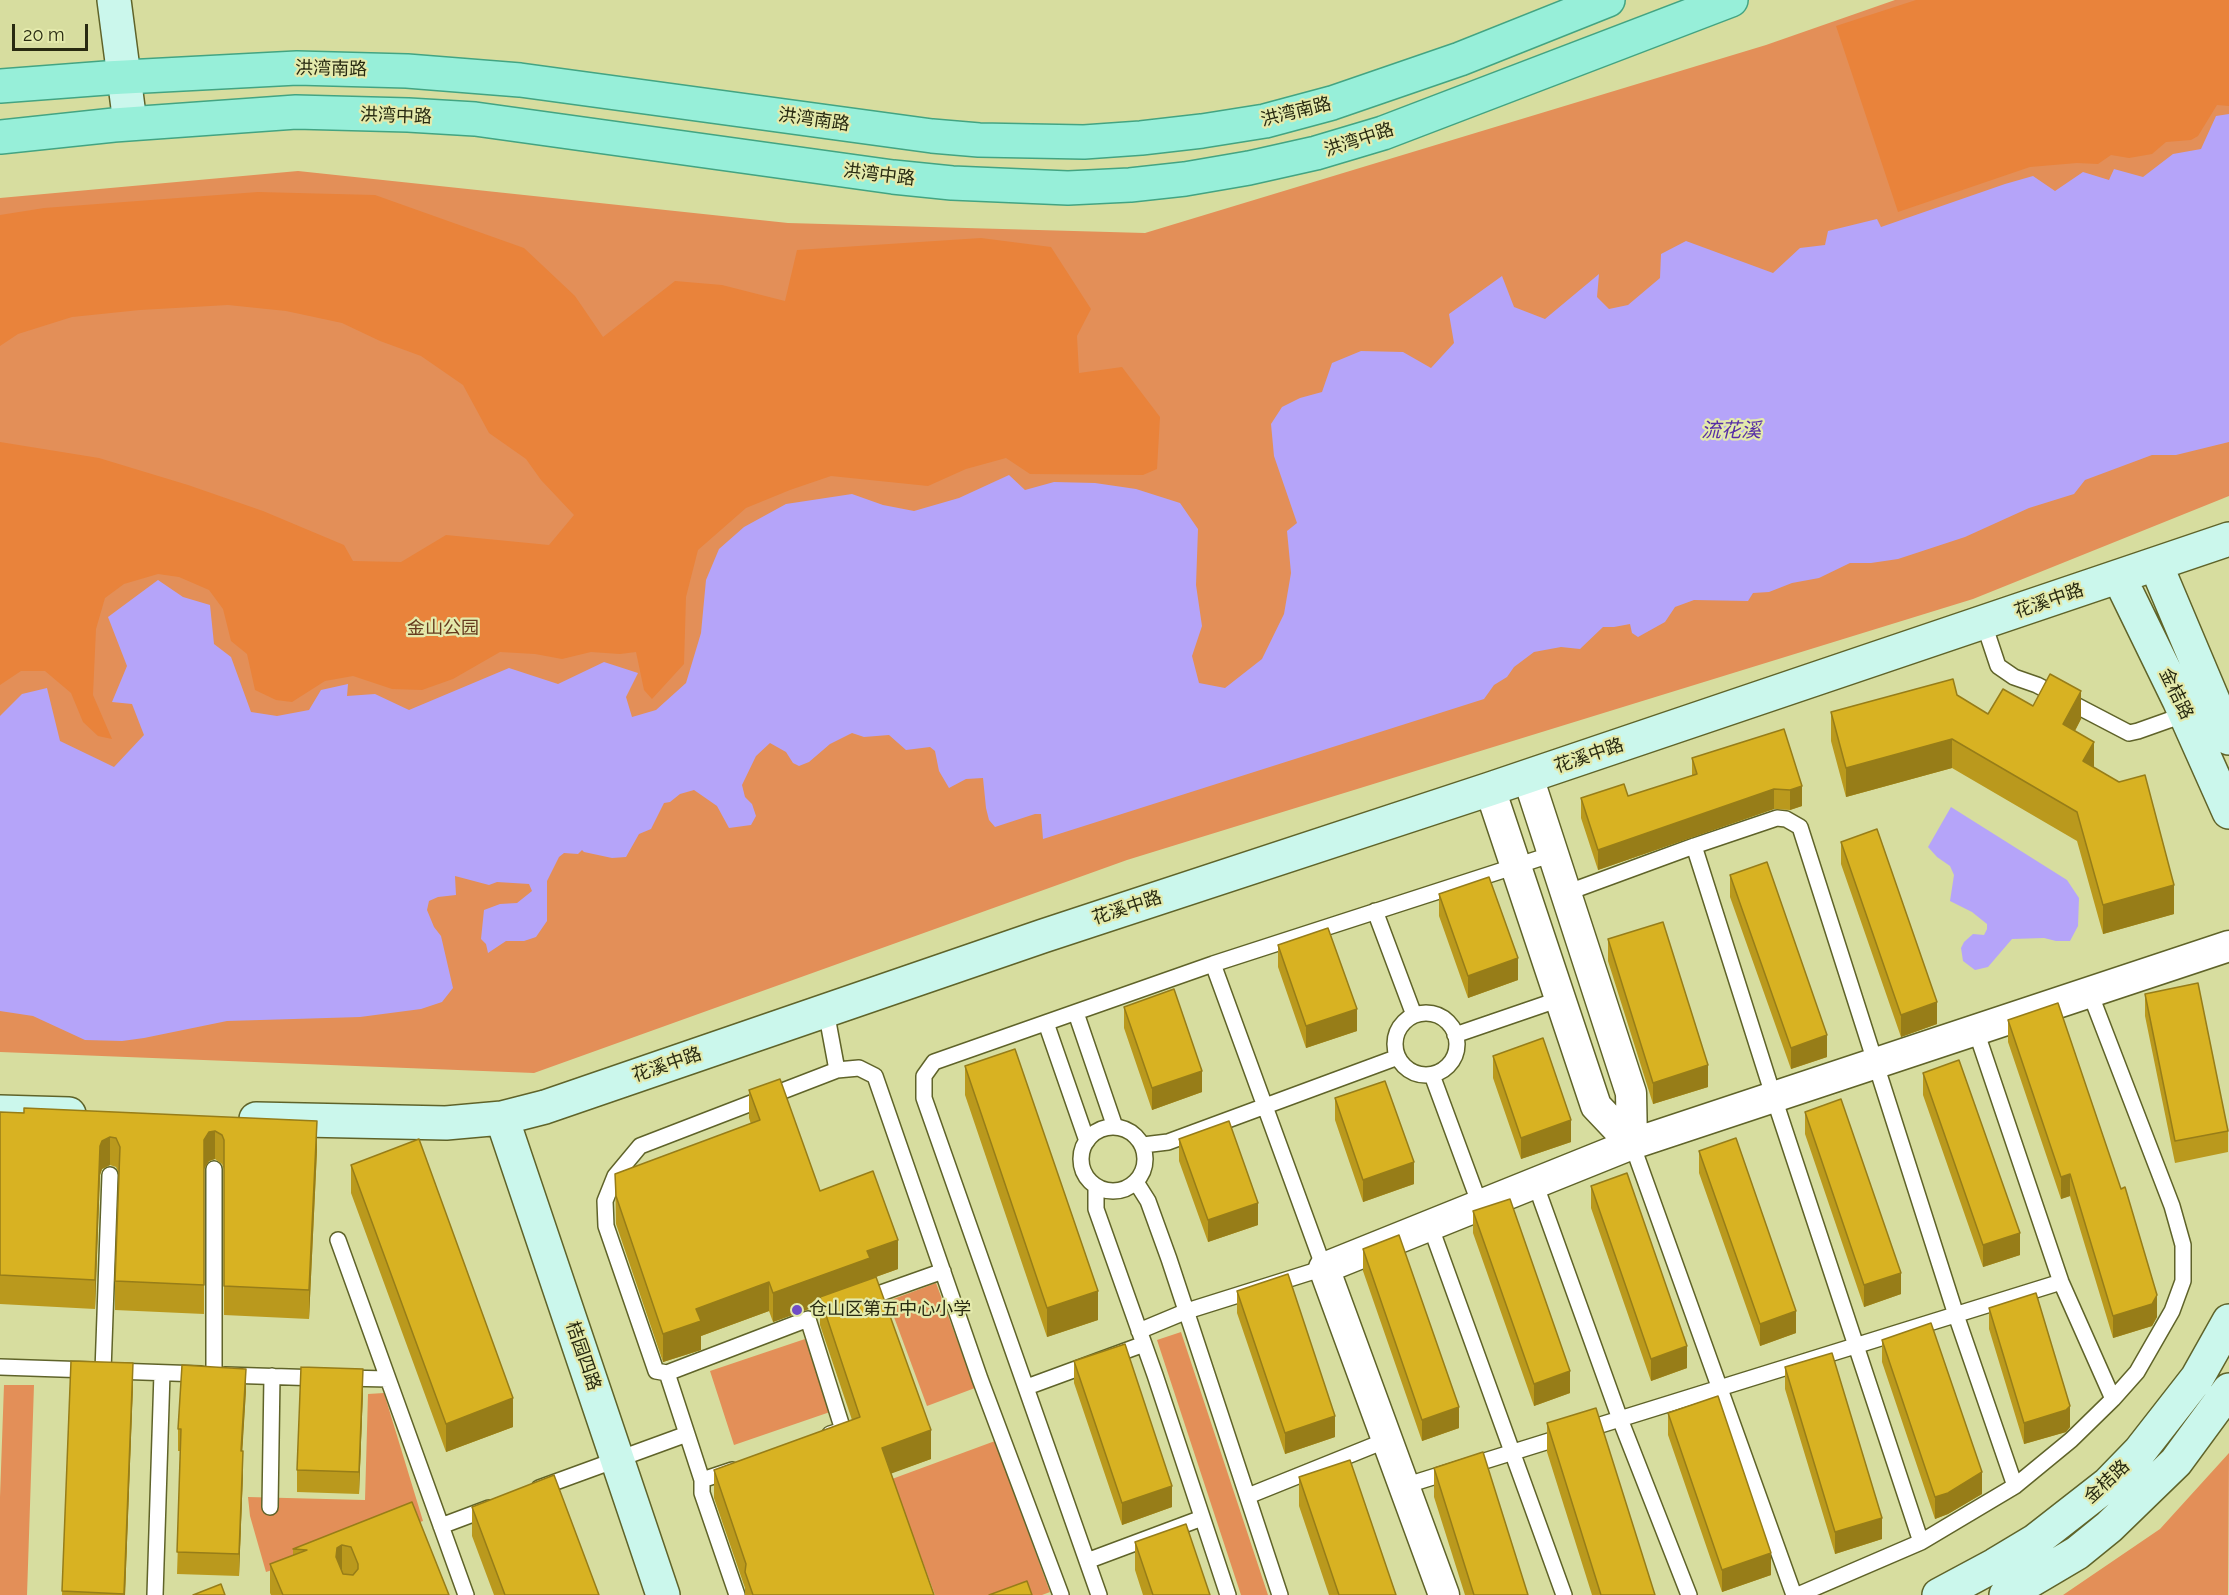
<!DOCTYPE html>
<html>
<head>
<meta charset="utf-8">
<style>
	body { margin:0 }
	#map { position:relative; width:2229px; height:1595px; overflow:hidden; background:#d7dd9f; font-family:Raleway,sans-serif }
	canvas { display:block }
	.scale { position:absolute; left:12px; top:24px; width:76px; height:27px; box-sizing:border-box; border:3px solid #282a11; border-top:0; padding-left:8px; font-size:18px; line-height:21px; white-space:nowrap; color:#282a11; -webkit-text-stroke:4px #e4eaac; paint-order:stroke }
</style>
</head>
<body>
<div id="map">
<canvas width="2229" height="1595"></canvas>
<div class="scale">20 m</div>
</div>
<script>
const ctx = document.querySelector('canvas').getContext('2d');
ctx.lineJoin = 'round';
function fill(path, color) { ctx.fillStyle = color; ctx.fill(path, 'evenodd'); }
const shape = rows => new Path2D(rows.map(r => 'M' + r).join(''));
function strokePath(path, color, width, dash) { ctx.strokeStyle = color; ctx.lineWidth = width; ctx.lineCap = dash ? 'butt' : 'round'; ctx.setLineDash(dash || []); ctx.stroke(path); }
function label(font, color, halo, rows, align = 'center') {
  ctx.font = font + ' Raleway,"Noto Sans SC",sans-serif'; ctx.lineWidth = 4.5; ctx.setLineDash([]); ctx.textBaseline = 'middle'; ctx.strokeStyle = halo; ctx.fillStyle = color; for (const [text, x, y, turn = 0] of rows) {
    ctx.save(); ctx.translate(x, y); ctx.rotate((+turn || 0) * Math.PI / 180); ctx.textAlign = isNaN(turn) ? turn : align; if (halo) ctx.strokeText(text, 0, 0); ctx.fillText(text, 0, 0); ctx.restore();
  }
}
fill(shape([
	[1895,0,2229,0,2229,496,1973,599,1127,860,534,1073,0,1052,0,198,298,171,788,223,1145,233,1766,45],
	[936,1283,975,1388,927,1406,888,1301],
	[1181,1332,1268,1595,1241,1595,1157,1340],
	[805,1339,830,1412,734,1445,710,1371],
	[4,1385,34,1385,27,1595,0,1595,0,1497],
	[384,1393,423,1521,266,1572,250,1516,248,1497,365,1500,368,1394],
	[995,1441,1050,1592,1042,1595,935,1595,892,1479],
	[2229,1453,2228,1595,2063,1595,2160,1529]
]), '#e38f58');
fill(shape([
	[1916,0,2229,0,2229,106,2217,105,2198,136,2191,140,2166,142,2152,154,2129,158,2111,155,2098,164,2077,163,2030,167,1898,212,1836,26],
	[258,192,375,195,524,248,575,296,603,337,675,281,722,285,785,301,797,250,981,238,1051,247,1091,309,1077,336,1079,373,1122,367,1160,417,1157,469,1143,475,1030,474,1006,458,966,469,928,486,831,476,790,490,746,508,698,550,686,597,684,664,652,699,644,690,636,652,620,654,591,652,562,659,535,654,500,652,453,679,422,690,392,689,353,676,325,681,292,702,276,700,255,690,247,654,231,641,223,609,209,590,179,577,158,574,124,584,105,598,96,629,93,695,112,739,98,736,83,722,71,693,45,671,21,671,0,685,0,442,99,458,188,485,263,511,344,545,353,561,401,562,446,535,549,545,574,515,541,480,526,459,489,433,463,385,421,356,380,341,342,323,286,311,228,305,140,310,72,317,18,334,0,346,0,215,44,208]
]), '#e9833b');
fill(shape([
	[2229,114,2229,442,2176,455,2152,455,2085,480,2074,494,2029,508,1965,537,1898,559,1871,563,1850,563,1819,578,1792,583,1769,592,1753,593,1748,601,1694,600,1675,607,1665,622,1638,637,1632,633,1630,624,1614,627,1603,627,1580,649,1561,647,1534,652,1514,667,1507,677,1494,685,1484,699,1043,839,1041,814,1035,814,995,827,989,820,986,808,983,778,966,779,949,788,939,771,935,751,930,747,906,750,889,735,864,737,852,733,830,744,809,762,799,766,793,763,786,752,770,743,756,756,742,785,745,797,752,804,756,816,751,825,729,828,717,806,694,790,680,794,670,802,664,803,651,829,639,834,626,857,612,858,584,852,582,850,578,854,564,853,559,857,547,881,547,921,536,937,524,941,506,941,488,953,486,944,481,939,484,910,500,904,517,903,532,891,529,884,497,882,489,885,455,876,456,895,438,897,429,901,427,910,434,927,441,936,453,988,442,1002,421,1009,360,1017,227,1021,144,1038,122,1041,85,1040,33,1016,0,1011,0,716,22,694,47,688,60,741,114,767,144,735,132,704,112,702,127,666,108,617,158,580,183,597,210,605,214,644,231,657,251,712,277,716,309,710,321,690,348,684,347,696,375,694,409,710,509,668,558,684,604,662,638,673,626,697,632,717,656,710,686,683,701,633,706,580,719,549,744,527,786,504,852,494,883,505,914,511,959,498,1009,475,1025,490,1054,482,1095,483,1136,489,1180,503,1198,529,1196,585,1202,626,1192,656,1199,683,1225,688,1262,659,1284,614,1291,573,1287,531,1297,523,1274,456,1271,424,1282,407,1300,398,1322,392,1332,363,1361,351,1403,352,1431,368,1454,343,1449,314,1502,276,1514,307,1545,319,1599,274,1597,297,1609,309,1628,305,1660,278,1661,254,1686,241,1773,273,1800,248,1825,245,1828,231,1877,219,1881,227,2005,184,2033,176,2055,191,2083,172,2109,180,2114,169,2143,177,2173,154,2201,149,2216,116],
	[1951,807,2067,880,2079,898,2078,926,2070,941,2056,941,2044,938,2012,939,1988,967,1975,970,1963,961,1961,948,1964,942,1973,934,1984,935,1987,929,1987,924,1972,912,1950,901,1954,875,1950,866,1937,857,1928,847]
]), '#b5a4f9');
const lane = shape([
	[1984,624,1998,666,2014,677,2037,685,2129,733,2138,731,2186,714],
	[1694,846,1774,1098,1921,1542],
	[1566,893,1694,846,1777,818,1786,819,1800,827,1956,1315,2015,1486],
	[1375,911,1414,1015],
	[826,1011,837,1070],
	[1076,1013,1115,1127],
	'1395 1044a31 31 0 1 1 62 0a31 31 0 1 1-62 0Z',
	[1046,1023,1087,1141],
	[1976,1031,2061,1282,2113,1399],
	[1455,1035,1560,999],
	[1432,1075,1480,1205],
	'1081 1159a32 32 0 1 1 64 0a32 32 0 1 1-64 0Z',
	[1632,1144,1794,1595],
	[1143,1145,1168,1142,1398,1057],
	[1136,1182,1148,1201,1169,1259,1280,1595],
	[1535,1183,1620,1419,1689,1595],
	[1096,1186,1096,1209,1155,1375,1228,1595],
	[1430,1225,1564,1595],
	[338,1240,466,1595],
	[864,1299,943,1271],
	[1139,1331,1187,1311,1324,1268,1213,964],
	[0,1367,90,1370],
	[103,1371,110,1175],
	[114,1371,201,1374],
	[667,1373,656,1371,606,1226,605,1201,615,1176,640,1146,837,1070,859,1068,875,1076,980,1379,1061,1595],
	[214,1375,214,1169],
	[225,1375,321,1378],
	[345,1378,388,1379],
	[1027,1387,1144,1344],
	[687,1434,667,1373,808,1319,843,1430,830,1434],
	[702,1480,702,1493,737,1595],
	[1404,1486,2061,1282],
	[539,1488,687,1434,702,1480,732,1470],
	[1248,1496,1387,1440],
	[270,1507,272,1376],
	[441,1526,489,1508],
	[1087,1561,1202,1518],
	[155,1595,162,1373],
	[1099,1595,924,1098,924,1076,934,1062,1213,964,1553,854],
	[1798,1595,1921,1542,2015,1486,2071,1440,2113,1399,2137,1372,2172,1311,2183,1281,2183,1245,2172,1206,2090,993]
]);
const street = shape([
	[1528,777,1631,1093,1632,1144],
	[1490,789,1596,1106,1632,1144],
	[1444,1595,1324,1268,1632,1144,2229,946]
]);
const secondary = shape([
	[114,0,130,123],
	[2156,565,2229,738],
	[2119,577,2179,700,2229,812],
	[0,1112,69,1114],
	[502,1118,663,1595],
	[256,1119,446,1123,502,1118,545,1107,1043,936,1490,789,2229,539],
	[1939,1595,1995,1565,2035,1541,2108,1484,2140,1451,2197,1378,2229,1321],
	[2006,1595,2077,1553,2109,1527,2176,1462,2229,1390]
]);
const primary = shape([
	[0,86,106,78,297,68,407,71,520,80,932,136,979,140,1084,142,1141,138,1202,131,1265,121,1332,103,1460,59,1608,0],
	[0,137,114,125,296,112,408,115,475,119,893,177,952,183,1068,188,1130,185,1185,179,1249,168,1316,153,1383,133,1731,0]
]);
strokePath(lane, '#5f6329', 18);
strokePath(street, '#5f6329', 33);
strokePath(secondary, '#5f6329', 36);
strokePath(primary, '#43a482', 36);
strokePath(lane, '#fff', 15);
strokePath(street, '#fff', 30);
strokePath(secondary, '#cbf7ec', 33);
strokePath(primary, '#97efd9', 33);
fill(shape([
	[1957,695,1988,714,2033,706,2081,719,2075,731,2094,768,2174,914,2103,934,2077,841,1952,768,1846,797,1831,741,1831,712],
	[1784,729,1802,806,1790,810,1774,809,1598,870,1581,818,1581,798,1628,796,1692,776,1692,758],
	[1841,842,1937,1024,1901,1037,1841,864],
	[1730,875,1827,1057,1791,1069,1730,897],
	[1439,894,1518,980,1468,998,1439,916],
	[1608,939,1708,1087,1653,1104,1608,961],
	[1278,945,1357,1031,1306,1048,1278,967],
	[2145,994,2228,1131,2228,1152,2175,1163,2145,1016],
	[1124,1007,1202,1092,1152,1110,1124,1028],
	[2008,1020,2157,1317,2152,1326,2113,1338,2070,1196,2061,1199,2008,1042],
	[1493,1056,1571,1142,1521,1159,1493,1078],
	[965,1066,1098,1320,1047,1337,965,1095],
	[1923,1073,2020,1255,1983,1267,1923,1095],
	[749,1090,820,1191,898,1269,870,1279,931,1459,891,1473,934,1595,745,1595,745,1588,714,1498,714,1470,852,1420,820,1325,820,1305,773,1322,769,1311,701,1336,701,1350,663,1362,616,1224,615,1174,751,1124,749,1118],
	[1335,1098,1414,1184,1363,1202,1335,1120],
	[0,1112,317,1121,317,1150,309,1319,224,1315,224,1169,222,1164,215,1159,209,1161,204,1169,204,1314,115,1310,115,1281,119,1173,116,1167,110,1165,102,1169,100,1175,95,1309,0,1304],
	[1805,1112,1901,1294,1864,1307,1805,1134],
	[1179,1139,1258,1225,1208,1242,1179,1161],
	[1699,1151,1796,1333,1760,1346,1699,1173],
	[351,1165,513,1427,446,1452,351,1193],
	[1591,1186,1687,1368,1651,1381,1591,1208],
	[1473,1211,1570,1393,1534,1406,1473,1233],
	[1363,1249,1459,1428,1422,1441,1363,1271],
	[1237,1291,1335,1437,1285,1454,1237,1313],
	[1989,1308,2070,1427,2066,1432,2024,1444,1989,1329],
	[1882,1340,1982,1494,1948,1514,1935,1519,1882,1362],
	[71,1361,133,1385,125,1595,62,1595],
	[1074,1361,1172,1507,1122,1525,1074,1383],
	[1785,1367,1882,1539,1835,1554,1785,1389],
	[246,1390,242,1451,243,1473,239,1576,177,1574,181,1451,178,1451,178,1429],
	[363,1391,359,1494,297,1492,297,1470],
	[1668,1413,1771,1575,1722,1592,1668,1435],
	[1547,1423,1655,1595,1592,1595,1547,1452],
	[1434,1468,1528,1595,1465,1595,1434,1497],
	[1299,1477,1396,1595,1329,1595,1299,1506],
	[412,1502,449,1595,271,1595,270,1593,270,1564,293,1555,293,1549],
	[472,1507,599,1595,494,1595,472,1536],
	[1135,1542,1210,1595,1143,1595,1135,1570]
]), '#ba991d');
fill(shape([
	[2081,691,2081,719,2063,753,2063,724],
	[1952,739,1952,768,1846,797,1846,768],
	[2094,742,2094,771,2083,761],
	[1802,786,1802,806,1790,810,1790,790],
	[1774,789,1774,809,1598,870,1598,850],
	[2174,885,2174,914,2103,934,2103,905],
	[1518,958,1518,980,1468,998,1468,976],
	[1937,1002,1937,1024,1901,1037,1901,1015],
	[1357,1009,1357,1031,1306,1048,1306,1026],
	[1827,1035,1827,1057,1791,1069,1791,1048],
	[1708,1065,1708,1087,1653,1104,1653,1083],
	[1202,1071,1202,1092,1152,1110,1152,1088],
	[1571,1120,1571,1142,1521,1159,1521,1138],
	[317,1121,317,1150,309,1319,309,1290],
	[215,1131,215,1159,209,1161,204,1169,204,1140,209,1132],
	[110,1137,110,1165,102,1169,100,1175,95,1309,95,1280,100,1146,102,1141],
	[1414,1162,1414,1184,1363,1202,1363,1180],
	[2070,1174,2070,1196,2061,1199,2061,1177],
	[1258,1203,1258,1225,1208,1242,1208,1220],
	[2020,1233,2020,1255,1983,1267,1983,1245],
	[898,1240,898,1269,820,1297,820,1305,773,1322,773,1293,867,1251],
	[1901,1273,1901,1294,1864,1307,1864,1285],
	[769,1282,769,1311,701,1336,701,1350,663,1362,663,1334,696,1309],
	[1098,1291,1098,1320,1047,1337,1047,1308],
	[2157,1295,2157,1317,2152,1326,2113,1338,2113,1316],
	[1796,1311,1796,1333,1760,1346,1760,1324],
	[1687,1346,1687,1368,1651,1381,1651,1359],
	[133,1363,133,1385,125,1595,124,1595],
	[246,1369,246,1390,241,1473,241,1451],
	[363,1369,363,1391,359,1494,359,1472],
	[1570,1371,1570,1393,1534,1406,1534,1384],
	[513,1398,513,1427,446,1452,446,1424],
	[2070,1406,2070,1427,2066,1432,2024,1444,2024,1423],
	[1459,1407,1459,1428,1422,1441,1422,1420],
	[1335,1416,1335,1437,1285,1454,1285,1433],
	[931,1430,931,1459,882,1477,882,1448],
	[243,1451,243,1473,239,1576,239,1554],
	[1982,1472,1982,1494,1948,1514,1935,1519,1935,1497],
	[1172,1486,1172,1507,1122,1525,1122,1503],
	[1882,1518,1882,1539,1835,1554,1835,1532],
	[342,1545,342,1574,336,1557,337,1548],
	[1771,1553,1771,1575,1722,1592,1722,1570]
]), '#977d18');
const building = shape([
	[2050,674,2081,691,2063,724,2094,742,2083,761,2119,782,2145,775,2174,885,2103,905,2077,812,1952,739,1846,768,1831,712,1953,679,1957,695,1988,714,2003,689,2033,706,2050,674],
	[1784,729,1802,786,1790,790,1774,789,1598,850,1581,798,1624,784,1628,796,1697,774,1692,758,1784,729],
	[1877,829,1937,1002,1901,1015,1841,842,1877,829],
	[1767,862,1827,1035,1791,1048,1730,875,1767,862],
	[1489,877,1518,958,1468,976,1439,894,1489,877],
	[1663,922,1708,1065,1653,1083,1608,939,1663,922],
	[1328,928,1357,1009,1306,1026,1278,945,1328,928],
	[2198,983,2228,1131,2175,1141,2145,994,2198,983],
	[1174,989,1202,1071,1152,1088,1124,1007,1174,989],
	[2058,1003,2121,1189,2125,1187,2157,1295,2152,1304,2113,1316,2070,1174,2061,1177,2008,1020,2058,1003],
	[1543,1038,1571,1120,1521,1138,1493,1056,1543,1038],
	[1015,1049,1098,1291,1047,1308,965,1066,1015,1049],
	[1959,1060,2020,1233,1983,1245,1923,1073,1959,1060],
	[780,1079,820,1191,873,1171,898,1240,867,1251,870,1258,773,1293,769,1282,696,1309,701,1321,663,1334,616,1196,615,1174,760,1120,749,1090,780,1079],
	[1385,1081,1414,1162,1363,1180,1335,1098,1385,1081],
	[1841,1099,1901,1273,1864,1285,1805,1112,1841,1099],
	[24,1108,317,1121,309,1290,224,1286,224,1140,222,1135,215,1131,209,1132,204,1140,204,1285,115,1281,120,1147,116,1138,110,1137,102,1141,100,1146,95,1280,0,1275,0,1112,24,1113,24,1108],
	[1229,1121,1258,1203,1208,1220,1179,1139,1229,1121],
	[1736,1138,1796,1311,1760,1324,1699,1151,1736,1138],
	[419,1139,513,1398,446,1424,351,1165,419,1139],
	[1627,1173,1687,1346,1651,1359,1591,1186,1627,1173],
	[1510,1199,1570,1371,1534,1384,1473,1211,1510,1199],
	[1399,1235,1459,1407,1422,1420,1363,1249,1399,1235],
	[1288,1274,1335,1416,1285,1433,1237,1291,1288,1274],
	[876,1277,931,1430,882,1448,934,1595,753,1595,745,1572,746,1564,714,1470,860,1417,820,1297,876,1277],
	[2036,1293,2070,1406,2066,1410,2024,1423,1989,1308,2036,1293],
	[1931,1323,1982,1472,1948,1493,1935,1497,1882,1340,1931,1323],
	[1125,1344,1172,1486,1122,1503,1074,1361,1125,1344],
	[1832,1353,1882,1518,1835,1532,1785,1367,1832,1353],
	[71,1361,133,1363,124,1594,62,1591,71,1361],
	[182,1365,246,1369,241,1451,243,1451,239,1554,177,1552,181,1429,178,1429,182,1365],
	[301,1367,363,1369,359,1472,297,1470,301,1367],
	[1718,1396,1771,1553,1722,1570,1668,1413,1718,1396],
	[1596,1408,1655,1595,1601,1595,1547,1423,1596,1408],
	[1483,1452,1528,1595,1474,1595,1434,1468,1483,1452],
	[1350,1460,1396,1595,1339,1595,1299,1477,1350,1460],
	[554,1475,599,1595,505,1595,472,1507,554,1475],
	[412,1502,449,1595,283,1595,270,1564,307,1550,293,1549,412,1502],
	[342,1545,351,1547,358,1564,358,1569,353,1575,343,1574,336,1557,337,1548,342,1545],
	[1186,1524,1210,1595,1153,1595,1135,1542,1186,1524],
	[1027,1581,1032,1595,989,1595,1027,1581],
	[221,1584,225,1595,193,1595,221,1584]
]);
fill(building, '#d8b222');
strokePath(building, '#977d18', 1.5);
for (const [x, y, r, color] of [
	[797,1310,6,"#704dc6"]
]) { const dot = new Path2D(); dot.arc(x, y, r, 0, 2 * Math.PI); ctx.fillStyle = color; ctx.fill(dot); strokePath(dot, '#e4eaac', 2); }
label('18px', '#282a11', '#e4eaac', [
	["洪湾南路",331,69,1],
	["洪湾南路",1296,112,-14],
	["洪湾中路",396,116,2],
	["洪湾南路",814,120,8],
	["洪湾中路",1359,140,-18],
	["洪湾中路",879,175,7],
	["花溪中路",2049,601,-19],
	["金桔路",2176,694,64],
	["花溪中路",1589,756,-19],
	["花溪中路",1127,908,-18],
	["花溪中路",667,1065,-19],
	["桔园四路",583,1356,71],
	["金桔路",2107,1482,-43]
]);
label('18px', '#653b1f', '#e4eaac', [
	["金山公园",443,629]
]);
label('18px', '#282a11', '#e4eaac', [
	["仓山区第五中心小学",809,1310]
], 'left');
label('italic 20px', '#562da6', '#e4eaac', [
	["流花溪",1731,431]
]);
</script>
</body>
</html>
